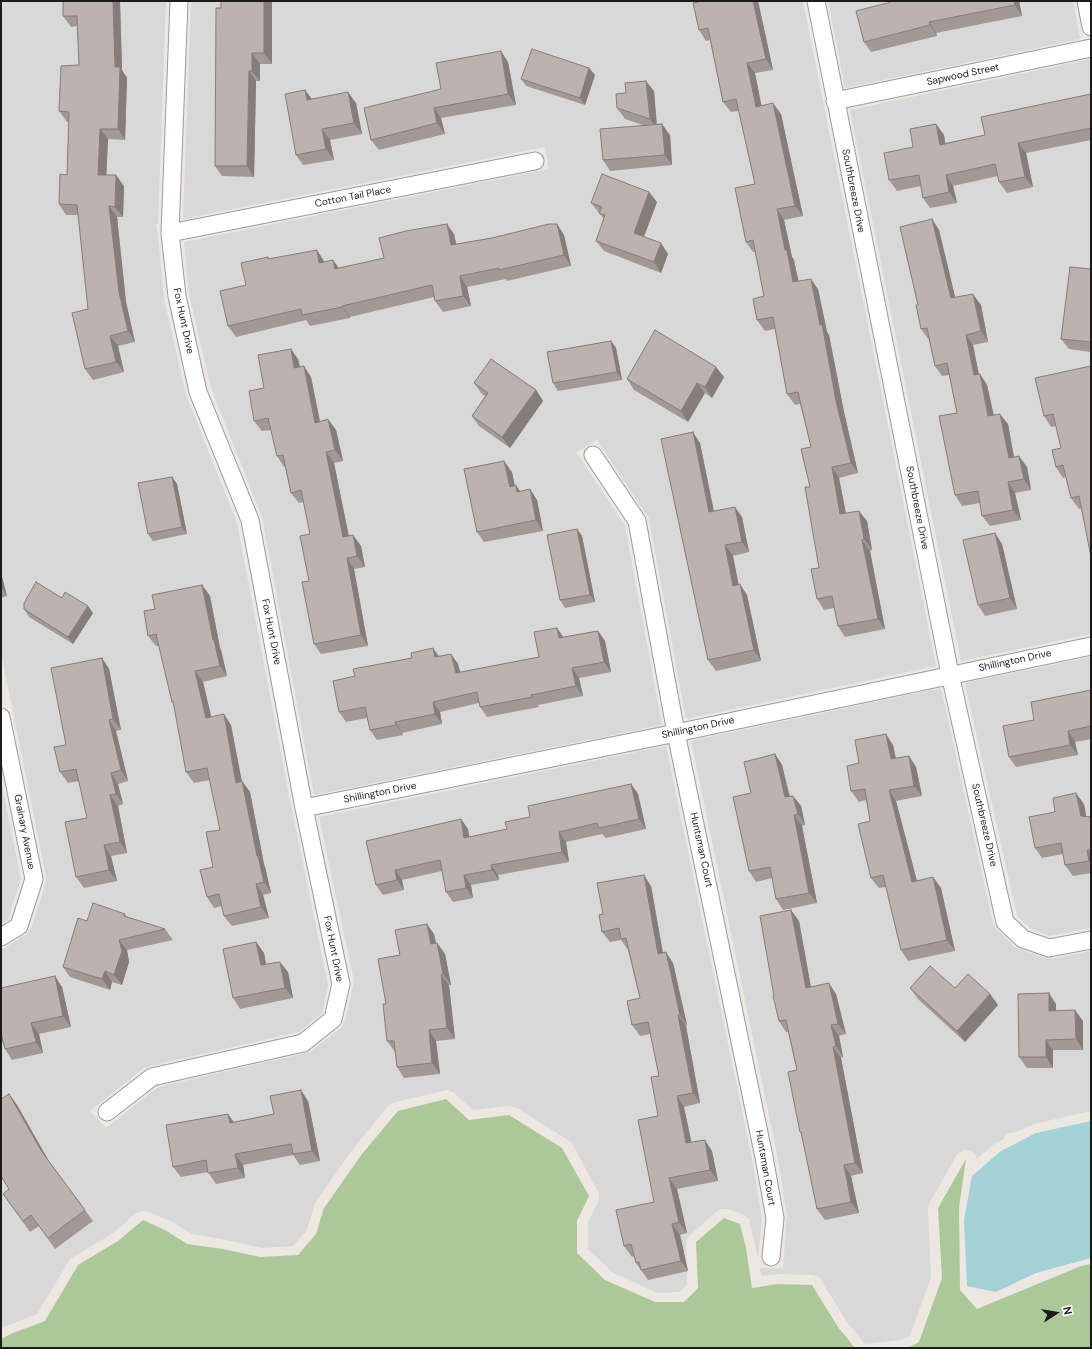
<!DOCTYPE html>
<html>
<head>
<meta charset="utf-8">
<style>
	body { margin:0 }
	#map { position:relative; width:1092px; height:1349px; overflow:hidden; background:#ece7e1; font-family:"DM Sans",sans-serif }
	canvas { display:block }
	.frame { position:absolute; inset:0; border:2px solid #1b1b1b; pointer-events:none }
	.north { position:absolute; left:1036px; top:1293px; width:40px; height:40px; -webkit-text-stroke:3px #fff; paint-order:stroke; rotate:78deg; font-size:11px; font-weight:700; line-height:16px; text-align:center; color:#1b1b1b }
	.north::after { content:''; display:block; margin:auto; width:14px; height:18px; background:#1b1b1b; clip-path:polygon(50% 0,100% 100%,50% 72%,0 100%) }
</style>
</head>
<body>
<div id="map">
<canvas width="1092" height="1349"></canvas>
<div class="frame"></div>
<div class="north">N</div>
</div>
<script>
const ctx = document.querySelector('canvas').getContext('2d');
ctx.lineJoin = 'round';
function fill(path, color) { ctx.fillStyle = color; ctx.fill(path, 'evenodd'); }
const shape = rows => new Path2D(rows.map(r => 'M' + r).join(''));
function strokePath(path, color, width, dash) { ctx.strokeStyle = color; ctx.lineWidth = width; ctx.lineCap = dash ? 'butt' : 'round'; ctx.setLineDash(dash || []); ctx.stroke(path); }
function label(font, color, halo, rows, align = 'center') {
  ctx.font = font + ' "DM Sans",sans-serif'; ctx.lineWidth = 3; ctx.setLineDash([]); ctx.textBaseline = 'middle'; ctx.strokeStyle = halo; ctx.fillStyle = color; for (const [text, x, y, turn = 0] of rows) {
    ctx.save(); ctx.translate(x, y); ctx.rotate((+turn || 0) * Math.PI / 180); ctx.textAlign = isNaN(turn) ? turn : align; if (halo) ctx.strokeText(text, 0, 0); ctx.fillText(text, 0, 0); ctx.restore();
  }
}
fill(shape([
	[1,1,166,1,158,224,156,224,158,235,164,299,186,395,237,523,290,800,328,985,322,1014,298,1032,150,1066,144,1068,90,1111,106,1128,158,1087,306,1053,311,1051,341,1028,345,1021,354,981,319,817,666,746,752,1159,762,1219,758,1259,749,1219,744,1215,728,1209,722,1209,716,1212,689,1236,686,1241,687,1285,680,1292,657,1293,612,1272,588,1249,588,1223,599,1200,599,1194,572,1143,568,1140,515,1107,507,1106,473,1110,454,1093,447,1090,396,1102,389,1105,353,1149,315,1203,307,1230,293,1246,262,1248,226,1240,192,1234,170,1221,148,1212,142,1211,136,1213,112,1234,70,1259,37,1314,1,1328,1,950,25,935,31,929,46,882,46,876,3,662,1,662],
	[191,1,803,1,936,666,686,719,649,519,597,440,576,452,625,526,662,725,314,795,262,517,211,388,189,294,184,242,549,169,545,147,183,219],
	[828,1,1073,1,1080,39,845,88],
	[1091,59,1091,634,961,661,850,110],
	[1091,657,1091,928,1050,936,1031,929,1017,916,965,683],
	[941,688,993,924,996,929,1014,947,1044,958,1051,959,1091,951,1091,1111,1034,1124,1016,1132,1005,1134,1004,1139,994,1144,977,1159,975,1154,971,1151,964,1150,958,1153,929,1204,928,1209,931,1277,910,1336,901,1340,865,1344,847,1322,819,1277,813,1275,779,1274,761,1276,760,1268,783,1268,787,1216,777,1154,691,741],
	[1,781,21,879,8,919,1,924]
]), '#d9d8d8');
fill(shape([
	[446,1099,469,1120,509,1115,562,1148,589,1196,577,1221,577,1253,605,1280,655,1302,684,1302,698,1288,696,1242,724,1218,740,1224,746,1248,752,1288,778,1284,812,1285,838,1327,855,1348,1,1348,1,1339,13,1333,45,1321,78,1265,118,1241,143,1220,165,1230,187,1244,223,1249,260,1257,298,1255,316,1234,324,1208,362,1154,398,1111],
	[966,1159,959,1207,960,1290,977,1309,1081,1266,1091,1264,1091,1348,907,1348,919,1342,942,1278,938,1208]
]), '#acc899');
fill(shape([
	[1091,1121,1091,1258,1036,1273,996,1292,967,1286,964,1220,972,1176,1001,1151,1036,1133]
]), '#a4d1d6');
const minor = shape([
	[816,1,950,674,1005,922,1023,939,1049,948,1091,940],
	[1086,1,1091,27],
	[835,101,1091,48],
	[170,233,535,161],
	[593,455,637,521,676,733,764,1157,775,1218,771,1257],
	[1,717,34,879,19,926,1,937],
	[304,808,676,733,1091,646],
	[107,1112,152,1077,303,1043,333,1019,341,984,304,808,250,520,198,392,177,296,170,233,179,1]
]);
strokePath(minor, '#9c9c9c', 19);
strokePath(minor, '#fff', 17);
fill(shape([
	[63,1,120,1,122,70,127,78,125,140,108,139,106,175,124,186,123,217,117,217,126,302,135,342,118,346,124,372,93,380,85,369,88,309,78,215,66,215,59,204,67,175,69,122,67,122,59,111,79,65,77,26,71,27,63,16],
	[221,1,292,1,292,2,272,2,272,64,260,64,260,81,256,81,254,177,222,176,215,166],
	[699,1,758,1,773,70,755,73,761,106,781,114,803,216,784,220,792,257,794,260,798,281,818,289,827,332,829,335,844,412,858,473,839,478,846,513,867,521,872,550,870,551,885,629,845,637,838,626,834,608,824,610,817,599,819,568,810,487,811,447,800,404,795,405,787,394,775,329,765,331,757,320,764,296,755,252,753,252,746,242,755,184,739,111,731,112,723,102,710,40,706,41,699,30],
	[891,1,1019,1,1022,16,936,33,937,36,871,52,864,42,891,2],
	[508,62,516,105,441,118,445,134,379,150,371,140,441,89],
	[589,68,595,75,585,105,526,86,521,79],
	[305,90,312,99,356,103,362,134,330,140,334,160,303,165,296,155],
	[654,91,657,125,670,135,672,165,610,171,603,160,645,126,625,119,617,108],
	[1091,94,1091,140,1026,153,1033,187,1007,193,999,182,998,176,953,186,957,203,930,208,923,198,921,186,897,191,889,180,913,147,936,124,944,135,945,143,985,135],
	[657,202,644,237,668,254,661,273,604,251,596,241,604,219,591,203],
	[932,219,939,230,955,297,981,305,988,342,973,345,979,374,980,374,987,385,994,415,1008,424,1014,457,1027,467,1031,490,1015,493,1021,520,990,526,982,516,980,503,962,506,955,495,957,413,949,375,942,376,935,366,929,340,921,329,918,305],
	[557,224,564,235,571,266,507,281,506,279,467,287,471,306,443,312,435,301,434,297,350,317,350,318,310,326,306,320,236,337,228,326,269,259,324,261,324,262,339,268,384,258,454,234,456,244,492,238],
	[1091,269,1091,352,1069,349,1061,339],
	[611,341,616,348,622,380,558,391,553,383],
	[298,359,300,367,311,377,320,421,336,430,343,461,334,463,349,536,353,535,361,546,365,567,354,569,368,646,321,654,314,644,309,581,310,534,304,502,299,503,291,493,285,467,284,467,277,456,271,430,262,431,254,421],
	[1091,366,1082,508,1079,509,1071,498,1066,477,1063,478,1056,467,1061,448,1056,426,1051,427,1044,416],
	[724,377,712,398,705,393,688,422,634,390,627,379],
	[474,383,536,390,543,401,510,448,479,426,472,416,485,396,482,394],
	[700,443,714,511,742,517,749,552,733,556,738,585,747,595,761,661,716,671,708,660],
	[512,472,515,486,520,491,537,500,543,531,484,542,477,532],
	[172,477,177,484,187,534,153,541,148,534],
	[577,529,582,536,595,602,565,608,560,600],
	[1002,544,1017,609,985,616,978,605],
	[1,573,7,596,1,598],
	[202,585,210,596,220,648,221,650,227,676,203,682,211,717,231,725,242,782,250,792,264,864,265,867,271,893,263,895,269,918,232,926,224,916,222,906,214,908,207,897,220,830,210,780,194,783,186,772,174,705,172,702,159,646,156,646,148,636,155,609],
	[24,609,93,613,73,644,29,617],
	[557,628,563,637,598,631,605,641,611,672,579,678,583,696,538,705,539,707,487,717,480,707,479,703,440,712,442,724,402,733,403,735,377,740,370,730,367,718,346,722,339,712,355,676,412,658,433,648,439,657,451,654,458,664,460,672,539,657],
	[102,658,109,669,121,730,116,731,128,781,118,784,123,804,118,806,127,853,111,856,117,881,84,888,76,877,87,818,79,781,68,783,60,772,66,745],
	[1091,690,1091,739,1075,742,1078,755,1016,767,1009,757,1034,720],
	[893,745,896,758,909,756,916,767,922,796,896,801,917,881,941,888,955,951,908,961,901,950,886,887,879,888,871,878,870,821,866,800,859,802,851,791,859,763],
	[775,754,782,765,790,796,793,796,801,806,805,825,802,826,817,903,783,910,776,899,772,878,756,882,749,871,751,793],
	[631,784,638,794,646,829,606,838,602,834,566,842,569,862,498,875,499,880,471,885,473,898,453,902,446,892,442,871,402,880,404,890,383,895,376,885,461,819,468,829,469,837,507,829,530,817],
	[1084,804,1086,816,1091,817,1091,873,1073,876,1065,865,1063,854,1042,858,1035,848,1055,812],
	[651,886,663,953,673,963,687,1025,686,1026,700,1103,684,1107,691,1142,712,1151,718,1181,677,1189,687,1233,680,1235,688,1271,648,1280,636,1263,634,1256,632,1257,624,1246,654,1202,658,1116,659,1076,650,1034,640,1036,632,1025,640,998,628,950,621,940,610,942,602,932,603,914],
	[125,914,127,917,165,929,173,940,127,950,129,962,122,985,112,982,110,990,70,977,63,967,87,921],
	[799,921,811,987,836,994,846,1034,839,1036,843,1057,841,1058,863,1173,851,1176,859,1213,825,1220,817,1209,802,1135,800,1132,797,1070,788,1032,786,1032,779,1021,774,996],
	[434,934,436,943,437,943,445,954,451,985,449,985,455,1039,436,1041,440,1074,404,1078,397,1067,395,1052,387,1041,386,1004,400,955],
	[256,942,264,953,266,964,288,972,293,998,240,1009,233,998],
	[62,987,71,1027,39,1034,43,1053,12,1060,5,1049,3,1042,1,1042,1,988],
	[910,988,955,988,990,994,998,1005,965,1042,918,999],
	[1056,1004,1056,1011,1083,1021,1083,1050,1053,1050,1053,1068,1027,1068,1019,1057],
	[9,1094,17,1105,48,1160,93,1221,55,1249,39,1226,30,1232,3,1194,9,1189],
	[308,1101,320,1161,300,1165,293,1155,243,1165,245,1178,216,1184,208,1172,181,1177,173,1167,228,1114,234,1122,274,1114]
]), '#a29996');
fill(shape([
	[113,1,120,1,122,70,127,78,125,140,118,129],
	[264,1,271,1,272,2,272,64,264,53],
	[753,1,758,1,773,70,766,59],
	[1014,1,1019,1,1022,16,1015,5],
	[929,22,936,33,937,36,930,25],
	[501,51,508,62,516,105,508,94],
	[252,53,260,64,260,81,252,71],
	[747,63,755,73,764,118,756,107],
	[589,68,595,75,585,105,580,98],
	[249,71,256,81,254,177,247,166],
	[646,81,654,91,657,130,650,119],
	[305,90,313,101,307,100],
	[348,92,356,103,362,134,354,123],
	[773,103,781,114,803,216,795,206],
	[434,108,441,118,445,134,437,123],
	[662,124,670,135,672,165,665,155],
	[936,124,944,135,947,155,940,145],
	[100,129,108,139,106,185,98,175],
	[322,129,330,140,334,160,326,149],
	[1018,143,1026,153,1033,187,1025,177],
	[116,175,124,186,123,217,115,207],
	[946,175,953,186,957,203,949,192],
	[649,192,657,202,641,244,634,233],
	[109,206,117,217,126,302,135,342,128,331,119,292],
	[777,209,784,220,792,257,794,260,801,293,793,282,785,250],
	[932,219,939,230,958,309,951,298],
	[447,224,454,234,459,256,451,245],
	[557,224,564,235,571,266,564,255],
	[661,243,668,254,661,273,654,262],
	[317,250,324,261,326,273,319,263],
	[333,260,341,271,335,269],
	[460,276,467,287,471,306,463,296],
	[811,279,818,289,827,332,829,335,844,412,858,473,851,463,836,401],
	[973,294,981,305,988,342,981,331],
	[342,306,350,317,350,318,342,307],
	[966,335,973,345,981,386,974,375],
	[110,336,118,346,124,372,116,362],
	[611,341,616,348,622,380,617,372],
	[291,349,298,359,302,378,294,368],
	[304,366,311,377,322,433,315,423],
	[716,367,724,377,712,398,705,387],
	[980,374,987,385,996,427,988,416],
	[697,383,705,393,688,422,681,411],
	[536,390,543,401,510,448,502,437],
	[1000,414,1008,424,1016,469,1009,458],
	[328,419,336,430,343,461,335,450],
	[693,432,700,443,716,523,709,512],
	[326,452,334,463,351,548,343,537],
	[1019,456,1027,467,1031,490,1024,479],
	[504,461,512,472,517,497,510,487],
	[832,467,839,478,848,525,840,514],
	[172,477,177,484,187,534,182,527],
	[1008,482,1015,493,1021,520,1013,510],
	[516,485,523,496,517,492],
	[530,489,537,500,543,531,536,520],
	[735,507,742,517,749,552,742,542],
	[859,511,867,521,872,550,864,539],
	[577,529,582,536,595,602,590,595],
	[995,533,1002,544,1017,609,1010,598],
	[353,535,361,546,365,567,357,556],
	[862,540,870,551,885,629,878,619],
	[725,545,733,556,741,596,733,586],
	[347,558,354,569,368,646,361,635],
	[1,573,7,596,1,587],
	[740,584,747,595,761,661,754,650],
	[202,585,210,596,220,648,221,650,227,676,220,666,213,640],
	[88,606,93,613,73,644,68,637],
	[557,628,564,638,559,638],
	[598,631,605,641,611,672,604,662],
	[433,648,440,658,435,657],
	[451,654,458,664,463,683,456,673],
	[102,658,109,669,121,730,113,719],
	[572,668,579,678,583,696,576,686],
	[195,671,203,682,214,728,206,718],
	[433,702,440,712,442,724,435,714],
	[224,714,231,725,244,793,236,783],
	[109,720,116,731,128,781,121,770],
	[395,722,402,733,403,735,396,725],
	[1068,731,1075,742,1078,755,1070,745],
	[886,734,893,745,898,770,891,759],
	[775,754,782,765,792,808,785,797],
	[909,756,916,767,922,796,914,786],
	[111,773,118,784,123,804,116,794],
	[242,781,250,792,264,864,265,867,271,893,264,882,257,856],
	[631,784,638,794,646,829,639,819],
	[889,790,896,801,920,893,912,882],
	[1076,793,1084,804,1088,827,1081,816],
	[110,795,118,806,127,853,120,842],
	[793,796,801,806,805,825,798,814],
	[794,815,802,826,817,903,809,893],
	[461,819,468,829,471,848,464,838],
	[559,832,566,842,569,862,562,852],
	[104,845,111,856,117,881,109,870],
	[1087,850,1091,855,1091,863,1089,861],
	[491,865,498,875,499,880,492,870],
	[395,870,402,880,404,890,397,880],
	[464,875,471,885,473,898,466,888],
	[644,875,651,886,665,965,658,954],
	[933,877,941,888,955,951,947,940],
	[256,884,263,895,269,918,261,907],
	[791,910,799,921,813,999,806,988],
	[427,924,434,934,438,955,431,944],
	[119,940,127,950,129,962,122,985,114,975],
	[256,942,264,953,268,976,261,965],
	[437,943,445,954,451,985,443,974],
	[666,952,673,963,687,1025,680,1015],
	[280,962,288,972,293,998,285,988],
	[105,971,112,982,110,990,102,979],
	[441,975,449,985,455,1039,447,1028],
	[55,976,62,987,71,1027,63,1016],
	[829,983,836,994,846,1034,838,1024],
	[1049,993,1056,1004,1056,1022,1049,1011],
	[990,994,998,1005,965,1042,957,1031],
	[1075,1010,1083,1021,1083,1050,1076,1039],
	[678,1015,686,1026,700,1103,693,1093],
	[31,1023,39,1034,43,1053,36,1042],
	[831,1025,839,1036,843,1057,836,1046],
	[429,1030,436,1041,440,1074,432,1063],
	[1046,1040,1053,1050,1053,1068,1046,1057],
	[833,1047,841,1058,863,1173,855,1163],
	[301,1090,308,1101,320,1161,312,1151],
	[9,1094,17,1105,50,1163,42,1152],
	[677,1096,684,1107,694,1154,686,1143],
	[228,1114,235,1125,230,1123],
	[705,1140,712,1151,718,1181,710,1170],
	[235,1154,243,1165,245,1178,238,1168],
	[844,1165,851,1176,859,1213,851,1202],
	[669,1178,677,1189,687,1233,679,1222],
	[672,1224,680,1235,688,1271,681,1261]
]), '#847d7a');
const building = shape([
	[63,1,113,1,115,67,120,67,118,129,100,129,98,175,116,175,115,207,109,206,119,292,128,331,110,336,116,362,85,369,72,313,88,309,77,205,59,204,60,174,67,175,69,112,59,111,61,66,79,65,77,16,63,16,63,1],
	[221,1,264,1,264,53,252,53,252,71,249,71,247,166,215,166,216,8,221,8,221,1],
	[699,1,753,1,766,59,747,63,756,107,773,103,795,206,777,209,785,250,787,250,793,282,811,279,820,325,822,324,836,401,851,463,832,467,840,514,859,511,864,539,862,540,878,619,838,626,832,596,817,599,811,569,819,568,805,487,810,487,801,449,811,447,798,392,787,394,773,317,757,320,753,299,764,296,753,240,746,242,735,188,755,184,736,99,723,102,708,28,699,30,693,3,699,2,699,1],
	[891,1,1014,1,1015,5,929,22,930,25,864,42,856,11,891,2,891,1],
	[532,49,589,68,580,98,521,79,532,49],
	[501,51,508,94,434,108,437,123,371,140,364,108,441,89,436,63,501,51],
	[646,81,650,119,617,108,616,94,626,93,625,83,646,81],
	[305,90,307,100,348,92,354,123,322,129,326,149,296,155,285,94,305,90],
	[1091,94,1091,128,1018,143,1025,177,999,182,995,164,946,175,949,192,923,198,919,175,889,180,884,153,913,147,910,129,936,124,940,145,985,135,981,117,1091,94],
	[662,124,665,155,603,160,600,129,662,124],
	[602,174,649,192,634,233,661,243,654,262,596,241,605,215,599,213,602,207,591,203,602,174],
	[932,219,951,298,973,294,981,331,966,335,974,375,980,374,988,416,1000,414,1009,458,1019,456,1024,479,1008,482,1013,510,982,516,978,491,955,495,939,416,957,413,947,363,935,366,927,328,921,329,916,305,918,305,900,227,932,219],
	[447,224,451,245,492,238,549,224,557,224,564,255,499,270,499,268,460,276,463,296,435,301,432,285,342,306,342,307,302,315,301,309,228,326,220,291,246,285,241,263,268,257,268,259,317,250,319,263,333,260,335,269,384,258,379,238,406,231,447,224],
	[1070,267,1091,269,1091,342,1061,339,1070,267],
	[655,330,716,367,705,387,697,383,681,411,627,379,655,330],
	[611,341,617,372,553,383,547,352,611,341],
	[291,349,294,368,304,366,315,423,328,419,335,450,326,452,343,537,353,535,357,556,347,558,361,635,314,644,302,582,309,581,300,536,310,534,301,490,291,493,283,455,277,456,268,418,254,421,249,391,264,388,258,355,291,349],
	[491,359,536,390,502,437,472,416,488,393,474,383,491,359],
	[1091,366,1091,557,1079,496,1071,498,1063,465,1056,467,1052,450,1061,448,1053,414,1044,416,1035,378,1091,366],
	[693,432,709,512,735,507,742,542,725,545,733,586,740,584,754,650,708,660,661,439,693,432],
	[504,461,510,487,516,485,517,492,530,489,536,520,477,532,464,469,504,461],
	[172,477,182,527,148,534,138,483,172,477],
	[577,529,590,595,560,600,547,535,577,529],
	[995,533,1010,598,978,605,963,540,995,533],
	[36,582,62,598,65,592,88,606,68,637,24,609,24,603,36,582],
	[202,585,213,640,214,640,220,666,195,671,206,718,224,714,236,783,242,781,257,856,258,856,264,882,256,884,261,907,224,916,219,894,207,897,200,870,213,867,206,832,220,830,207,768,186,772,173,701,172,702,156,634,148,636,144,611,155,609,152,595,202,585],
	[557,628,559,638,598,631,604,662,572,668,576,686,531,695,532,697,480,707,477,692,433,702,435,714,395,722,396,725,370,730,365,707,339,712,333,681,355,676,353,669,412,658,411,653,433,648,435,657,451,654,456,673,539,657,534,632,557,628],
	[102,658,113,719,109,720,121,770,111,773,116,794,110,795,120,842,104,845,109,870,76,877,65,822,87,818,76,769,60,772,54,747,66,745,51,668,102,658],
	[1091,690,1091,726,1068,731,1070,745,1009,757,1003,726,1034,720,1031,702,1091,690],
	[886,734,891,759,909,756,914,786,889,790,912,882,933,877,947,940,901,950,883,875,871,878,858,824,870,821,865,789,851,791,847,766,859,763,855,740,886,734],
	[775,754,785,797,793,796,798,814,794,815,809,893,776,899,770,867,749,871,733,797,751,793,744,762,775,754],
	[631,784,639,819,599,828,597,823,559,832,562,852,491,865,492,870,464,875,466,888,446,892,440,860,395,870,397,880,376,885,366,841,461,819,464,838,507,829,505,822,530,817,528,806,631,784],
	[1076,793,1081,816,1091,817,1091,850,1087,850,1089,861,1065,865,1061,843,1035,848,1029,817,1055,812,1053,798,1076,793],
	[644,875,658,954,666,952,680,1015,678,1015,693,1093,677,1096,686,1143,705,1140,710,1170,669,1178,679,1222,672,1224,681,1261,641,1270,639,1262,636,1263,631,1244,624,1246,616,1210,654,1202,638,1120,658,1116,651,1077,659,1076,648,1022,632,1025,627,1001,640,998,626,938,621,939,619,928,602,932,599,915,603,914,597,883,644,875],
	[93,903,125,914,124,916,165,929,119,940,122,951,114,975,105,971,102,979,63,967,78,918,87,921,93,903],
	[791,910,806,988,829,983,838,1024,831,1025,836,1046,833,1047,855,1163,844,1165,851,1202,817,1209,801,1132,800,1132,788,1072,797,1070,786,1020,779,1021,773,996,774,996,760,916,791,910],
	[427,924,431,944,437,943,443,974,441,975,447,1028,429,1030,432,1063,397,1067,394,1041,387,1041,383,1004,386,1004,378,959,400,955,395,930,427,924],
	[256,942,261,965,280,962,285,988,233,998,223,949,256,942],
	[930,966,955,988,968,974,990,994,957,1031,910,988,930,966],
	[55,976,63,1016,31,1023,36,1042,5,1049,1,1033,1,988,55,976],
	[1049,993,1049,1011,1075,1010,1076,1039,1046,1040,1046,1057,1019,1057,1018,994,1049,993],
	[301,1090,312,1151,293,1154,291,1144,235,1154,238,1168,208,1173,206,1160,173,1167,166,1125,228,1114,230,1123,274,1114,270,1096,301,1090],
	[9,1094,42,1152,85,1210,48,1238,31,1215,23,1221,3,1194,9,1189,1,1176,1,1099,9,1094]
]);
fill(building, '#bcb2ae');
strokePath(building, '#847d7a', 1);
label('10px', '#1b1b1b', '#fff', [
	["Sapwood Street",963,75,-12],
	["Southbreeze Drive",853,191,79],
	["Cotton Tail Place",353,197,-11],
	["Fox Hunt Drive",183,321,78],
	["Southbreeze Drive",917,508,79],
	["Fox Hunt Drive",271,632,79],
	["Shillington Drive",1015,661,-12],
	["Shillington Drive",698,728,-12],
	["Shillington Drive",380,793,-11],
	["Southbreeze Drive",984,825,77],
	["Grainary Avenue",24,832,79],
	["Huntsman Court",701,850,78],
	["Fox Hunt Drive",333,949,79],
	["Huntsman Court",765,1168,80]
]);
</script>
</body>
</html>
